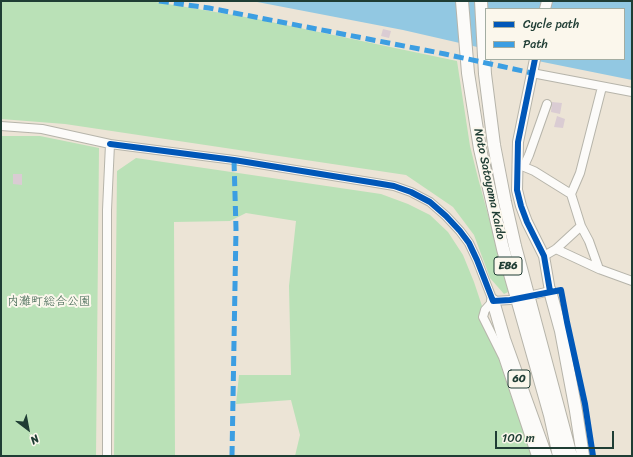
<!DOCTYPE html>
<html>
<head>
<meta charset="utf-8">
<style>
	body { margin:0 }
	#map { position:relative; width:633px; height:457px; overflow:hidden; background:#ece4d6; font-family:Sriracha,sans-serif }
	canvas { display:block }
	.frame { position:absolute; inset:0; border:2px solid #1f3d34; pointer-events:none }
	.legend { position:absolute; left:485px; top:8px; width:140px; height:52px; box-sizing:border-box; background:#fbf7ec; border:1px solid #a3ada2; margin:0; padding:5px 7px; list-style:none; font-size:12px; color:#1f3d34 }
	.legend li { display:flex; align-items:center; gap:8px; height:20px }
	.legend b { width:20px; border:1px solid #a3ada2 }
	.north { position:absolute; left:8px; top:409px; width:40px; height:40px; -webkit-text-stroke:3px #fbf7ec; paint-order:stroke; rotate:148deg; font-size:11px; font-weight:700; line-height:16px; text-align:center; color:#1f3d34 }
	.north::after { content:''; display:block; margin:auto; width:14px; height:18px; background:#1f3d34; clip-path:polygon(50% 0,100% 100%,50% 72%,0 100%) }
	.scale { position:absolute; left:495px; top:431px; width:119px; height:18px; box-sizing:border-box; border:2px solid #1f3d34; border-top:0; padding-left:5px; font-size:12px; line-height:14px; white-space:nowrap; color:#1f3d34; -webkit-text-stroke:3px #fbf7ec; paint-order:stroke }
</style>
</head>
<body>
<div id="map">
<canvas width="633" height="457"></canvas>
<div class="frame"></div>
<ul class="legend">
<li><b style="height:5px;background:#0057b8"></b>Cycle path</li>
<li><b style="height:5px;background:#3c9ee2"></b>Path</li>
</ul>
<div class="north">N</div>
<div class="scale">100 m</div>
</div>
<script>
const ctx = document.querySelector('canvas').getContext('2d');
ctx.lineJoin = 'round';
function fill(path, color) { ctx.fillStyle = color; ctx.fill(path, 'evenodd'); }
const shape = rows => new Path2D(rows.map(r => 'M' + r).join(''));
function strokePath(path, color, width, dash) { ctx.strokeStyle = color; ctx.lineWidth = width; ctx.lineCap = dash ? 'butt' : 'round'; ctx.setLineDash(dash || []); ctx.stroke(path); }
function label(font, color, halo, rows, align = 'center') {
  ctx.font = font + ' Sriracha,"Klee One",sans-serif'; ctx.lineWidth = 4; ctx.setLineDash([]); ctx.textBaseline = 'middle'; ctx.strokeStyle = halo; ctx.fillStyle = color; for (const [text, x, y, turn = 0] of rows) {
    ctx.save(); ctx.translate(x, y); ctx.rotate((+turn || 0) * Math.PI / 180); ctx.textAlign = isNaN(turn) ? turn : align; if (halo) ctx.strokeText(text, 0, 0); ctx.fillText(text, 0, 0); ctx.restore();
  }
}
fill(shape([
	[1,1,150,1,257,19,457,61,470,146,478,178,507,284,508,292,504,294,490,278,474,235,453,207,406,175,65,124,1,119],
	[1,136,40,136,99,148,96,456,1,456],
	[136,158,381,194,408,204,430,215,448,232,463,255,474,282,482,306,480,320,500,353,532,456,295,456,300,435,291,400,236,404,239,375,291,375,289,286,296,221,246,213,230,221,174,222,175,456,114,456,117,171]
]), '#bae1b7');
fill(shape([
	[252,1,632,1,632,80,528,59,624,59,624,9,486,9,486,49,403,30]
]), '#92c8e2');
fill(shape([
	[383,29,391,31,389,38,381,36],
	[552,102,562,103,560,114,551,112],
	[557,116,565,119,563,128,554,127],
	[13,174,22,174,22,185,13,184]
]), '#daccd3');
const minor = shape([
	[532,73,632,92],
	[1,126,42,129,110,144,107,210,107,456],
	[110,144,234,160,376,183,394,186,411,192,430,202,446,216,460,231,469,243,477,260,493,301],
	[517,164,534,171,571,194,580,173,602,87],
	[524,166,529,155,547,104],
	[556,249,599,269,589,241,581,226],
	[544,256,556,249,581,226,571,194],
	[599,269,632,281],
	[533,295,550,291],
	[510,300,493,301,485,310,483,317,503,357,536,456]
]);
const major = shape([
	[545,9,547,1],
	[535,59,518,142,517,190,521,206,527,222,544,256,550,291]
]);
const highway = shape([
	[462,1,468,73,480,149,503,249,550,415,559,456],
	[481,1,485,74,494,145,505,202,515,246,571,456],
	[550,291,561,331,576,411,583,456],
	[493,301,504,339,546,456]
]);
strokePath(minor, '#b6b4aa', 10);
strokePath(major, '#b6b4aa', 12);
strokePath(highway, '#b6b4aa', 14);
strokePath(minor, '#fcfbf9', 8);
strokePath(major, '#fcfbf9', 10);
strokePath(highway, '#fcfbf9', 12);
strokePath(shape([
	[159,1,209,8,445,54,532,73],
	[232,456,236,229,234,160]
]), '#3c9ee2', 5, [10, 5]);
strokePath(shape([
	[535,59,518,142,517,190,521,206,527,222,544,256,550,291],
	[110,144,234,160,376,183,394,186,411,192,430,202,446,216,460,231,469,243,477,260,493,301,510,300,561,290,567,322,585,404,593,456]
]), '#0057b8', 6);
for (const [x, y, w] of [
	[508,266,28],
	[519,379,22]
]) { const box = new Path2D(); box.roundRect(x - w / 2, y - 9, w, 18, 3); ctx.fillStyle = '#fbf7ec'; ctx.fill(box); strokePath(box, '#1f3d34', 1); }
label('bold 11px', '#1f3d34', null, [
	["E86",508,266],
	["60",519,379]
]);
label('12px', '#1f3d34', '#fbf7ec', [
	["Noto Satoyama Kaido",489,184,78]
]);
label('12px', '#365d49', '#fbf7ec', [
	["内灘町総合公園",49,302]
]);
</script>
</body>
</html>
